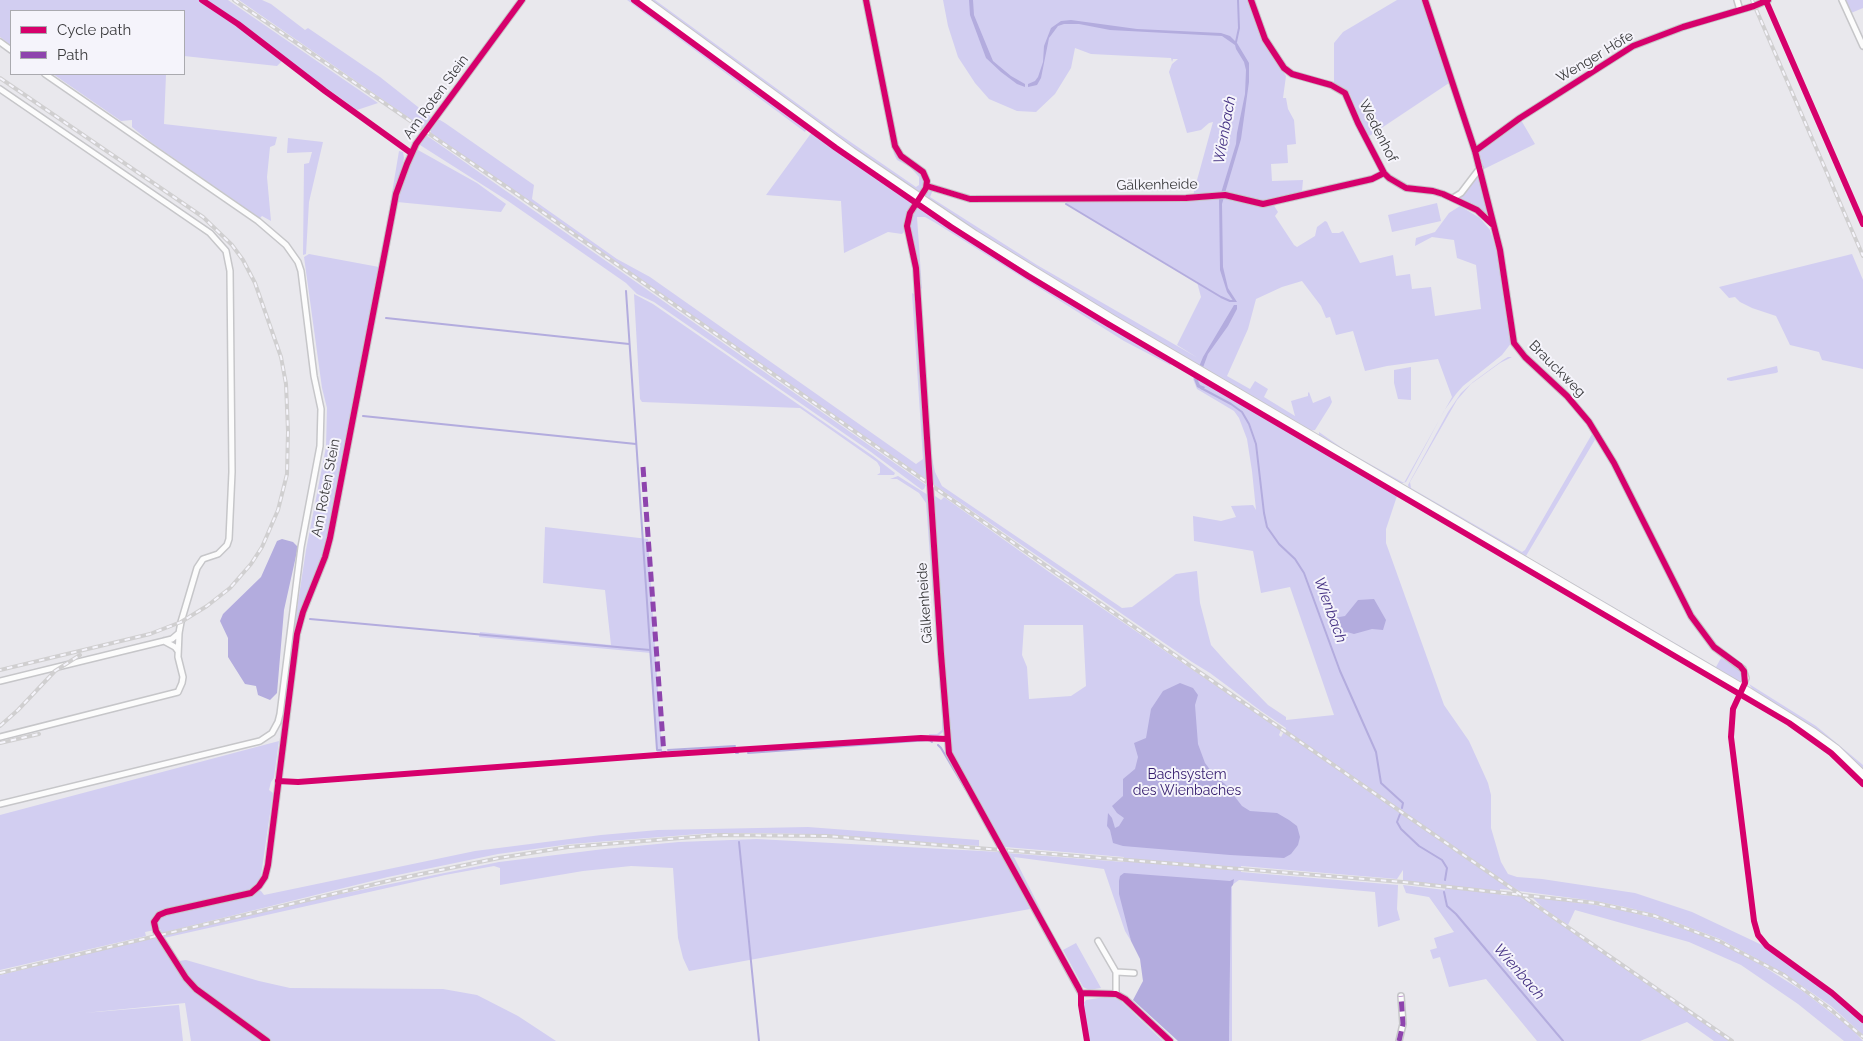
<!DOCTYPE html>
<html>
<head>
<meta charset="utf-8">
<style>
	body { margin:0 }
	#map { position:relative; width:1863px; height:1041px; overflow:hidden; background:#e9e8ed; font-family:Raleway,sans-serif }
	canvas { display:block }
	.legend { position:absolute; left:10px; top:10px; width:175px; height:65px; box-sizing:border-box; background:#f5f4fb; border:1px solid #aaaaaf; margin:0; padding:6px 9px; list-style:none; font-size:15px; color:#3a3a3c }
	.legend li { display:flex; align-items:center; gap:10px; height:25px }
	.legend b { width:25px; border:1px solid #aaaaaf }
</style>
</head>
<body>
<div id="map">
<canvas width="1863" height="1041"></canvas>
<ul class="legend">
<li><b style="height:6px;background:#d6006c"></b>Cycle path</li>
<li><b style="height:6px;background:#8e44ad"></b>Path</li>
</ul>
</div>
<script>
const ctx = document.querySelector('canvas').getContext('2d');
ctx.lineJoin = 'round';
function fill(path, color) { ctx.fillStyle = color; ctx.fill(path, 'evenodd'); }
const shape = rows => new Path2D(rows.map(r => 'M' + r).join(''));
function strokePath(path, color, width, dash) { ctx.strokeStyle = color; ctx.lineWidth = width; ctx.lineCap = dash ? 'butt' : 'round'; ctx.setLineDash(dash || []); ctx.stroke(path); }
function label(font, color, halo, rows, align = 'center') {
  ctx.font = font + ' Raleway,sans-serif'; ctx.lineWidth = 4; ctx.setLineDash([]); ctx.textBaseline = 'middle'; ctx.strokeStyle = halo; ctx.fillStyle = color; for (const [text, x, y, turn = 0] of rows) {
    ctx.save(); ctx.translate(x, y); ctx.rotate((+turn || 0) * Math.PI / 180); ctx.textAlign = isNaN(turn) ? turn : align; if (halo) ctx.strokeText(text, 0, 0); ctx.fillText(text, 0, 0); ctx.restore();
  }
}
fill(shape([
	[0,0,199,0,238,26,283,60,277,66,184,56,184,11,11,11,11,45,0,37],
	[204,0,228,0,378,103,357,110],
	[239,0,262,0,271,4,305,30,308,28,380,77,432,118,425,129],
	[627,0,632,0,807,128,805,132],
	[636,0,639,0,807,125,806,125],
	[649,0,655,0,839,134,916,187,919,185,919,177,910,167,897,160,894,154,868,27,863,0,865,0,895,149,923,175,925,184,923,189,920,192,915,192,836,138],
	[943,0,1248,0,1262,41,1286,76,1283,98,1286,98,1288,109,1294,120,1296,144,1287,145,1288,163,1271,164,1272,181,1303,180,1302,191,1272,201,1247,203,1263,206,1273,204,1278,212,1275,216,1294,245,1297,247,1315,236,1317,227,1325,221,1327,222,1332,233,1339,233,1343,231,1360,263,1393,255,1396,276,1410,274,1412,289,1431,287,1435,316,1481,309,1476,265,1457,258,1454,240,1432,237,1415,246,1416,238,1435,232,1449,213,1460,206,1480,218,1490,230,1497,251,1512,342,1502,355,1463,386,1456,394,1444,411,1406,482,1403,483,1400,483,1319,437,1319,432,1345,450,1404,483,1452,397,1438,359,1387,366,1365,371,1353,331,1336,335,1330,317,1326,318,1321,306,1302,281,1282,287,1256,299,1248,329,1227,376,1250,389,1255,381,1268,389,1264,397,1295,416,1291,401,1308,396,1308,393,1309,392,1313,403,1330,396,1332,402,1330,406,1315,430,1309,431,1289,427,1290,433,1311,445,1313,443,1311,440,1396,489,1397,492,1394,491,1397,496,1386,529,1386,543,1444,705,1469,741,1488,783,1491,795,1491,828,1501,862,1508,874,1517,877,1542,879,1635,893,1692,912,1762,945,1781,959,1832,993,1863,1021,1863,1035,1831,1006,1783,973,1720,939,1654,914,1625,907,1595,901,1519,891,1499,878,1499,880,1513,890,1500,889,1500,895,1521,896,1731,1041,1714,1041,1687,1022,1640,1041,1537,1041,1486,979,1449,987,1440,957,1433,959,1430,950,1437,948,1434,938,1454,932,1429,897,1406,893,1403,885,1445,890,1445,885,1403,881,1403,870,1397,879,1241,866,1241,872,1398,885,1397,909,1400,920,1378,927,1375,892,1239,880,1232,885,1232,1041,1229,1041,1230,888,1145,982,1140,952,1130,935,1131,941,1125,931,1104,869,1014,857,1046,920,1007,853,1124,862,1124,857,1005,847,967,785,950,752,932,501,935,496,941,500,944,497,1052,574,1281,730,1279,735,1281,737,1286,728,1261,711,1210,673,1192,662,933,484,919,291,921,292,932,458,935,472,942,486,1122,608,1132,607,1176,574,1197,571,1200,603,1211,645,1228,664,1268,705,1286,717,1286,720,1334,715,1290,587,1261,593,1253,551,1194,541,1193,516,1221,521,1236,517,1231,506,1253,505,1256,510,1252,471,1247,439,1239,418,1234,411,1197,389,1193,379,1197,364,1196,365,1024,263,927,200,925,197,927,192,936,189,967,201,1054,201,972,202,959,199,935,191,932,192,930,197,1037,265,1198,358,1177,345,1201,297,1197,282,1066,204,1067,201,1193,200,1194,191,1213,122,1209,123,1201,130,1187,133,1169,72,1172,64,1178,59,1173,59,1172,62,1171,58,1091,54,1075,48,1071,68,1055,94,1036,112,1017,111,989,99,975,83,958,57,948,26],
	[1024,625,1083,625,1086,686,1071,696,1029,699,1027,667,1022,655],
	[1397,0,1422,0,1449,83,1368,137,1358,117,1350,95,1344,88,1334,83,1334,43,1343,32],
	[1845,0,1863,0,1863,8,1851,13],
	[53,74,166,74,164,124,277,137,275,145,270,147,267,177,271,221,262,216,260,218,149,141,132,127,132,120,121,121],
	[438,120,440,120,445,123,534,185,532,199,617,259,650,277,916,464,923,459,912,293,914,294,927,480,431,133,431,130],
	[1521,120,1535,144,1482,170,1479,152],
	[813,128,910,196,912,199,812,129],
	[812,132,912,202,910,208,906,211,908,211,904,232,902,234,888,232,844,253,841,201,766,195],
	[426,135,926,485,924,489,922,490,871,452,654,302,637,294,626,283,508,201,420,145],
	[288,138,323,142,309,202,306,254,303,255,304,164,309,163,312,152,287,153],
	[418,150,477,183,506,204,501,212,397,202,415,151],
	[399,151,403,152,404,158,401,172,390,205],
	[1478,173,1488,213,1455,199],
	[1437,203,1441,221,1392,232,1388,215],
	[921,205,923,205,1012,262,1189,368,1062,295],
	[918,206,1001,260,1172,363,1170,365,1124,341,934,222,925,217,917,217,922,289,919,286,909,227,913,213],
	[309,254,379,267,327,543,301,611,296,628,294,628,306,550,326,447,327,408,322,388,304,257],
	[1852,254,1863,280,1863,369,1822,360,1819,352,1790,345,1776,316,1752,308,1740,302,1735,297,1729,298,1719,287],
	[634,294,653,304,873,456,895,473,894,475,877,475,880,473,880,467,877,462,800,408,642,402,640,399],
	[1508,357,1512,357,1500,363,1471,384,1457,400,1410,482,1411,488,1522,552,1525,550,1592,434,1596,438,1526,556,1716,667,1721,658,1741,670,1743,678,1740,681,1736,680,1409,489,1408,485,1448,412,1461,393,1473,382,1503,360],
	[1777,366,1778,372,1776,373,1731,381,1727,380,1727,378],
	[1411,367,1411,400,1398,399,1394,383,1394,370],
	[898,476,928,495,928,498,944,728,943,732,938,736,929,735,929,734,937,734,942,730,942,718,926,503,919,493,897,479,890,479],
	[1406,495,1736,689,1737,690,1404,496],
	[545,527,648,539,662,752,657,753,651,653,479,637,480,632,611,645,605,590,543,583],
	[1505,557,1736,692,1735,694,1504,559],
	[1749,684,1816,726,1863,765,1863,770,1821,733,1753,690],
	[279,741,274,778,271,782,269,790,273,793,260,883,255,889,261,891,264,895,475,851,601,835,658,830,808,827,979,840,979,846,807,834,758,833,712,833,571,844,498,854,388,877,162,933,160,929,145,932,146,936,0,970,0,815],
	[757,839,1000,852,1030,909,689,971,683,958,678,938,673,868,631,866,583,871,500,885,500,868,494,866,445,875,164,938,163,935,311,900,499,862,604,849,679,842],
	[1532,897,1595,905,1625,911,1654,918,1719,942,1758,963,1804,992,1852,1029,1863,1041,1844,1041,1798,1004,1741,965,1689,942,1575,910,1568,925,1543,908],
	[155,937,172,962,186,960,259,981,290,988,443,989,477,995,518,1016,556,1041,191,1041,185,1003,84,1013,179,1005,183,1041,0,1041,0,975],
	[1076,943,1101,988,1089,990,1083,987,1063,950],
	[1111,996,1121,1001,1163,1041,1089,1041,1083,1004,1086,1000]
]), '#d2cef1');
fill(shape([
	[969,0,973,0,974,15,993,61,1011,76,1025,84,1025,87,1017,84,1001,72,986,58,970,15],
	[1071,20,1137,29,1221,33,1230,36,1237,43,1249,63,1249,82,1241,139,1225,193,1221,193,1236,144,1237,133,1245,94,1246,70,1244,62,1236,49,1235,45,1222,36,1110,30,1079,24,1064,24,1058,26,1049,38,1041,78,1037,85,1028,87,1028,84,1035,81,1038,77,1043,62,1044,46,1051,28,1061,21],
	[1219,197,1224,197,1222,204,1223,267,1228,288,1237,302,1234,302,1227,292,1220,270],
	[1234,305,1237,305,1237,309,1228,326,1208,354,1198,381,1200,385,1205,387,1203,390,1197,387,1194,379,1203,357],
	[282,539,293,542,298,547,284,610,277,693,270,700,258,695,256,686,245,684,228,657,228,638,220,621,223,614,261,577,277,541],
	[1374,599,1386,620,1383,630,1372,629,1354,634,1347,632,1348,638,1338,635,1334,627,1334,618,1345,616,1358,600],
	[1180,683,1193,688,1198,695,1195,705,1198,744,1205,763,1214,775,1225,784,1242,806,1250,811,1277,813,1289,820,1297,826,1300,837,1298,845,1291,854,1284,858,1230,855,1123,846,1113,843,1110,830,1107,826,1108,813,1112,818,1115,828,1119,826,1124,818,1117,813,1112,806,1123,796,1123,779,1135,769,1138,757,1134,743,1146,738,1151,709,1163,691],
	[1124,873,1230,881,1234,879,1233,885,1231,887,1229,1041,1178,1041,1133,1000,1143,981,1140,959,1131,941,1119,894,1119,881,1120,876]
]), '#b3acde');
strokePath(shape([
	[1236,42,1239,28,1238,0],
	[1066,204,1221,297,1230,301,1235,301],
	[626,291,657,750,661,750],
	[386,318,629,344],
	[1201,388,1231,404,1242,412,1249,424,1256,444,1264,513,1267,527,1279,544,1295,559,1304,573,1340,671,1376,752,1381,783,1403,803,1402,808],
	[363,416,636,444],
	[310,619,650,650],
	[938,745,941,748,966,790],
	[668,750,735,746],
	[736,753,738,753],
	[748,753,929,740,932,742],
	[1400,814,1397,822,1401,829,1419,846,1442,860,1447,868,1445,880],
	[739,842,759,1041],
	[1444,892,1447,906,1456,914,1563,1041]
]), '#b3acde', 2);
const street = shape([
	[866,0,895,146,901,156,923,172,927,181,926,188,910,213,907,226,916,268,941,654,949,753,1081,993,1116,994,1125,999,1170,1041],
	[1251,0,1265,39,1284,68,1292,74,1331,85,1345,93,1358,123,1384,173,1389,178,1406,188,1433,191,1443,194,1477,210,1492,223],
	[1425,0,1475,151,1500,250,1514,343,1525,357,1567,396,1589,422,1614,463,1691,616,1714,647,1743,669,1746,678,1742,688],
	[1737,0,1740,10],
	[1842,0,1863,46],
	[0,42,11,50],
	[0,89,210,233,226,251,230,271,232,472,229,539,227,545,218,554,203,559,197,568,181,622,179,633,178,657,183,677,182,683,178,692,0,737],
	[1475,151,1520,118,1633,46,1683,27,1754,6,1768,0],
	[927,186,970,199,1186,198,1225,195,1263,204,1372,179,1384,173],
	[1453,198,1461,193,1480,168],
	[164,641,175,647,178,651],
	[0,681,164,641,172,639,179,633],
	[0,804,260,741,272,733,278,722,280,714,301,547,320,446,321,409,314,376,301,271,298,262,286,245,258,221,45,74],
	[1098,941,1116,972,1116,994],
	[1116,972,1134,973],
	[267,1041,196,989,186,978,156,931,154,922,159,915,166,912,251,893,259,886,265,877,268,865,297,634,303,612,325,557,330,538,396,194,407,164,416,144,522,0],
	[1399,1041,1403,1024,1401,996]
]);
const secondary = shape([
	[644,0,852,152,975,235,1112,319,1742,688,1814,733,1836,749,1863,775]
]);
strokePath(street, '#c6c6c9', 8);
strokePath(secondary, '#c6c6c9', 10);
strokePath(street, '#fcfcfc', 5);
strokePath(secondary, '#fcfcfc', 8);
const rail = shape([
	[234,0,514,192,1052,570,1732,1041],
	[1752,0,1863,256],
	[0,78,203,217,232,245,243,260,255,283,281,357,286,384,288,431,287,474,278,510,262,547,251,564,230,588,207,606,181,622,150,634,0,670],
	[0,726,18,710,55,671,80,655],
	[0,743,39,734],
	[0,973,392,880,499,858,568,847,719,835,827,836,1403,882,1596,903,1655,916,1719,941,1784,975,1830,1009,1863,1037]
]);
strokePath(rail, '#d0cfd0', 4);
strokePath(rail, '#f5f4fb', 2, [5.5]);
strokePath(shape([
	[643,467,664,755],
	[1399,1041,1403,1024,1401,996]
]), '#8e44ad', 5, [10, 5]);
strokePath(shape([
	[202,0,238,24,325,91,411,153],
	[634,0,836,148,951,227,1028,276,1108,324,1789,723,1831,753,1863,784],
	[866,0,895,146,901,156,923,172,927,181,926,188,910,213,907,226,916,268,941,654,949,753,1078,987,1081,993,1081,1005,1087,1041],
	[1251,0,1265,39,1284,68,1292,74,1331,85,1345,93,1358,123,1384,173,1389,178,1406,188,1433,191,1443,194,1477,210,1492,224],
	[1425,0,1475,151,1500,250,1514,343,1525,357,1567,396,1589,422,1614,463,1691,616,1714,647,1740,666,1744,671,1745,683,1733,709,1731,737,1754,921,1758,935,1767,946,1832,993,1863,1020],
	[1766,1,1863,224],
	[1475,151,1520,118,1633,46,1683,27,1754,6,1768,0],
	[927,186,970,199,1186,198,1225,195,1263,204,1372,179,1384,173],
	[278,781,298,782,657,755,921,738,947,739],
	[1081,993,1116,994,1125,999,1170,1041],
	[267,1041,196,989,186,978,156,931,154,922,159,915,166,912,251,893,259,886,265,877,268,865,297,634,303,612,325,557,330,538,396,194,407,164,416,144,522,0]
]), '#d6006c', 6);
label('14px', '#3a3a3c', '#f5f4fb', [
	["Wenger Höfe",1595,57,-31],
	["Am Roten Stein",436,97,-54],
	["Wedenhof",1378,131,63],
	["Gälkenheide",1157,185,-1],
	["Brauckweg",1557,369,45],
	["Am Roten Stein",326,488,-79],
	["Gälkenheide",925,603,-94]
]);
label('14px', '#341c6d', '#f5f4fb', [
	["Bachsystem",1187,775],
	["des Wienbaches",1187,791]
]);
label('italic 15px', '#463384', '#f5f4fb', [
	["Wienbach",1225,130,-80],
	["Wienbach",1330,610,70],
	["Wienbach",1519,972,49]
]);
</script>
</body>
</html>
